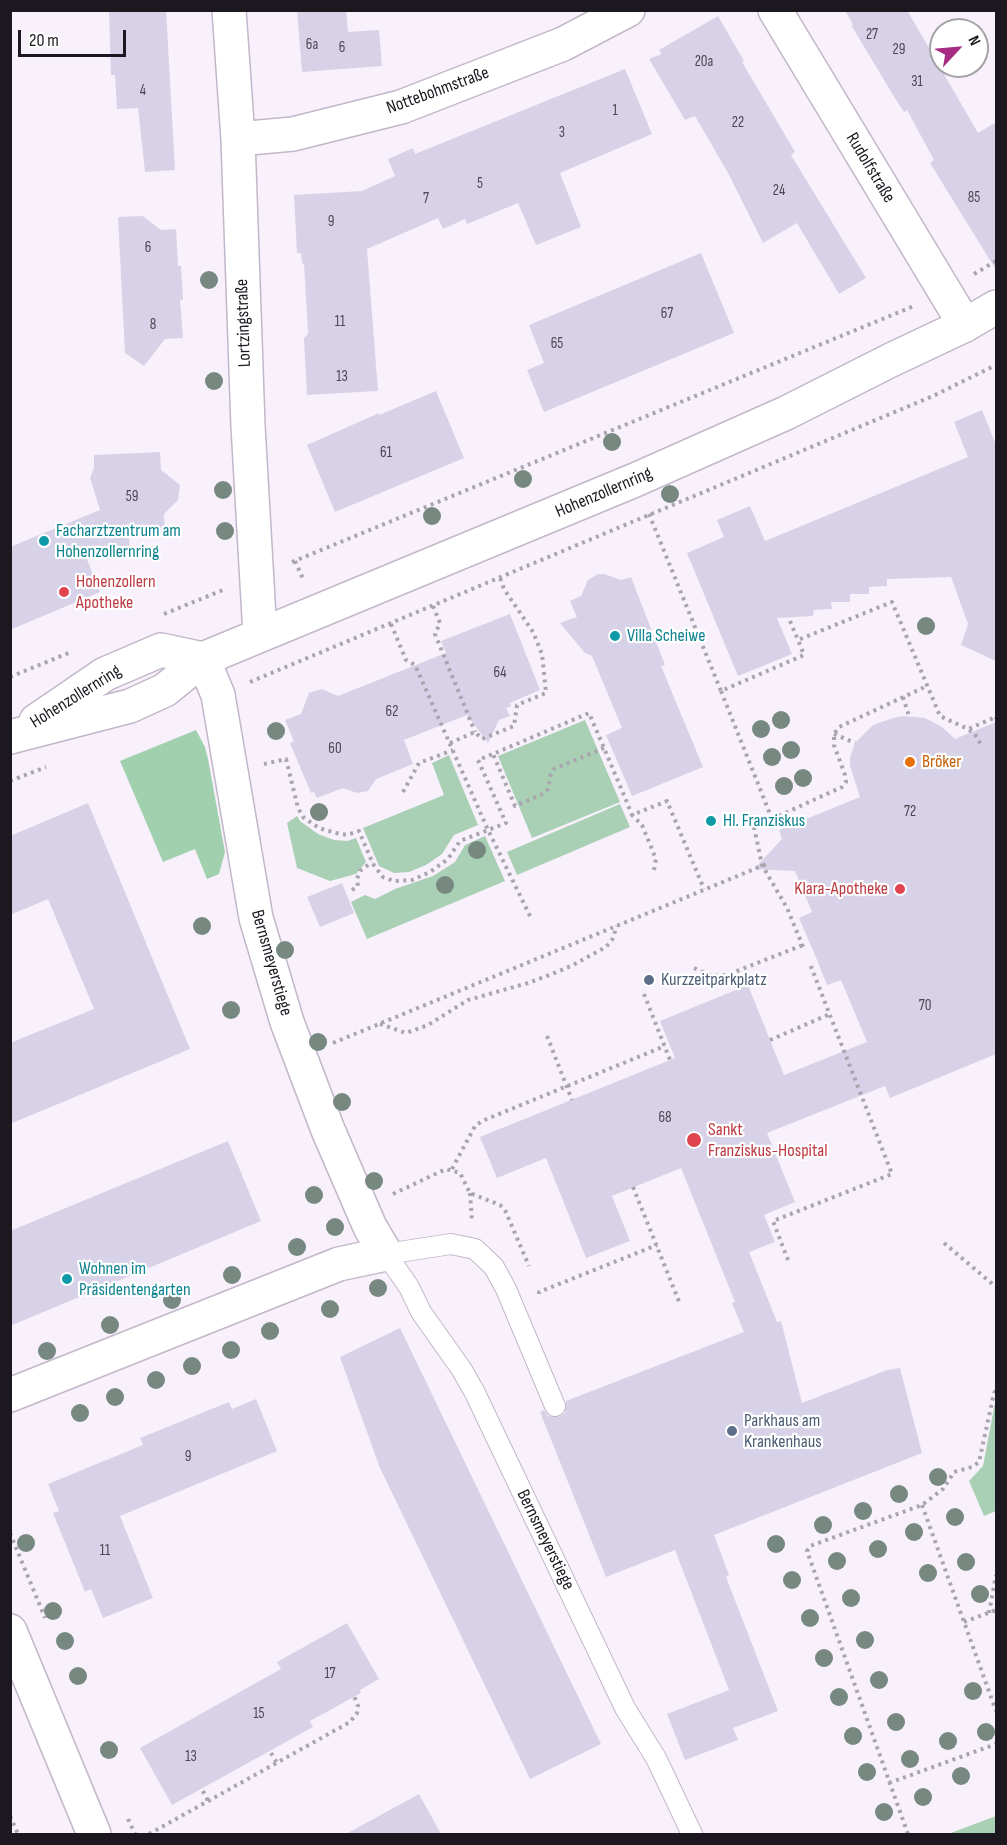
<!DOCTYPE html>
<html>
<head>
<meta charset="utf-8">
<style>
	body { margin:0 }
	#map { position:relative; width:1007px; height:1845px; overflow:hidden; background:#f8f1fc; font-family:"Sofia Sans Condensed",sans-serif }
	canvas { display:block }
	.frame { position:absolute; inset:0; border:12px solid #1c181f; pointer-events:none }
	.north { position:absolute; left:929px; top:18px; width:60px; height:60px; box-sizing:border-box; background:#fff; border:2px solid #a4a3a5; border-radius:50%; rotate:64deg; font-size:16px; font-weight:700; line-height:24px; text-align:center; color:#1c181f }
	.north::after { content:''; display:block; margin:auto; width:21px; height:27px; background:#a52c82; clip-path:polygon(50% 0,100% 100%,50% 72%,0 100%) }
	.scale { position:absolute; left:18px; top:30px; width:108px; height:27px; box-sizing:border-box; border:3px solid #1c181f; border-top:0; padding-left:8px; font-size:18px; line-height:21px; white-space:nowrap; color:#1c181f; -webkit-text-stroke:4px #fff; paint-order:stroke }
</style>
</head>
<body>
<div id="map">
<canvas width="1007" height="1845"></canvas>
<div class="frame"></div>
<div class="north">N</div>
<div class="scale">20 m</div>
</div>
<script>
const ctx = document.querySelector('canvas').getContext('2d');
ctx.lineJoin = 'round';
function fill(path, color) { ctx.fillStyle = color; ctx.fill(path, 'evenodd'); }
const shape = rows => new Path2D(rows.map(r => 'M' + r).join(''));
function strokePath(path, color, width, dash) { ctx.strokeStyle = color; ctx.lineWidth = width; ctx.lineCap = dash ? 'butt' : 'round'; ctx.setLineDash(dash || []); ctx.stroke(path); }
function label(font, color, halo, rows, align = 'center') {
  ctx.font = font + ' "Sofia Sans Condensed",sans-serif'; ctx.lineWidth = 4.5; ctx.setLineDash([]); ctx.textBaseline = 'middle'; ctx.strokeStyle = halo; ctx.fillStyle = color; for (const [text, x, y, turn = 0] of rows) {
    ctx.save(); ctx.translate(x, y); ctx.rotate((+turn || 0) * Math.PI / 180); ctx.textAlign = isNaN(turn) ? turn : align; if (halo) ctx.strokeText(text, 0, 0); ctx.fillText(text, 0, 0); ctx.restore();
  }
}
fill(shape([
	[585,720,620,802,532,838,498,756],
	[449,755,478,825,454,835,442,854,426,865,409,872,394,873,379,866,363,828,444,795,432,763],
	[620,804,630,827,517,875,507,852],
	[297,816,300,821,318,834,334,840,347,841,356,838,366,862,356,874,330,881,297,868,287,823],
	[485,836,505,881,367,939,351,902,365,895,375,899,395,889,433,876,455,862,465,845],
	[996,1397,996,1511,984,1516,969,1481,983,1466],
	[996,1816,996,1834,948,1834]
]), '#a9d0b4');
fill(shape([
	[196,730,205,747,208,759,225,852,219,874,207,879,195,849,163,862,120,761]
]), '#a1d0af');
fill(shape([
	[109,10,166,10,175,170,145,172,138,108,117,109,115,75,111,75],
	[297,10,346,10,348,32,379,30,382,66,302,72],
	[845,10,907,10,978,133,996,122,996,270,930,163,934,160,907,110,904,112,896,100,851,25,853,25],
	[718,16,744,61,742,62,795,152,791,155,866,278,839,294,797,223,763,243,728,173,695,116,685,120,649,59,662,54,659,50],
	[625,69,652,134,560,173,581,227,536,245,518,203,467,224,465,219,443,229,438,218,367,249,378,391,307,395,304,338,308,334,304,264,302,263,301,253,297,253,294,195,362,191,395,176,388,159,413,148,415,154],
	[143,216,161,230,176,229,178,266,181,266,183,300,180,300,183,338,165,339,144,366,125,353,118,217],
	[701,253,734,333,544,412,527,370,544,363,529,325],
	[436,391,464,458,335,512,307,445,379,413,379,415],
	[982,410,996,445,996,661,961,645,968,624,951,577,887,579,887,586,869,587,869,594,850,594,850,602,831,602,832,609,814,610,813,616,777,618,792,654,738,676,687,553,724,537,717,520,750,506,765,541,968,457,954,422],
	[160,452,161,470,180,485,178,500,164,514,165,533,129,535,130,555,86,557,100,592,10,630,10,547,100,510,90,478,94,468,94,455],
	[598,574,604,574,621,580,631,577,665,665,661,666,703,767,632,796,606,735,622,728,592,656,585,653,560,623,577,617,570,601,581,596,588,580],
	[510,614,540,690,510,703,511,706,506,708,510,716,499,720,488,743,467,715,404,740,413,764,376,779,368,791,357,793,343,788,317,798,314,792,311,793,290,743,294,741,285,720,301,714,309,693,322,689,338,696,446,653,441,641],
	[903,716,925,718,942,727,955,739,996,722,996,1054,890,1098,885,1086,767,1133,795,1202,764,1215,775,1242,749,1252,777,1322,781,1321,802,1403,887,1370,900,1368,922,1453,714,1535,729,1575,726,1577,778,1711,733,1728,738,1740,685,1760,667,1714,729,1690,675,1550,606,1577,540,1412,544,1410,548,1416,559,1417,565,1413,566,1401,744,1332,732,1303,735,1302,681,1168,612,1196,630,1241,586,1258,546,1158,497,1178,480,1137,675,1058,660,1021,748,985,784,1075,867,1042,841,980,827,985,817,960,799,918,812,912,795,871,754,869,782,839,779,830,860,797,850,766,850,757,855,743,873,725,893,718],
	[88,803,190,1049,10,1124,10,1043,94,1009,48,899,10,915,10,836],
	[342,883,354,913,320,927,307,897],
	[228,1141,261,1221,10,1326,10,1231],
	[400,1328,601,1744,530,1779,380,1468,340,1357],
	[256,1399,277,1451,120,1516,153,1598,103,1618,91,1589,85,1592,53,1513,59,1511,48,1484,143,1445,140,1438,229,1402,232,1409],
	[347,1623,379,1679,360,1690,361,1693,310,1721,313,1727,172,1805,140,1748,281,1669,277,1662],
	[419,1794,441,1834,346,1834]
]), '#d7d2e7');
const service = shape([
	[555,1406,506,1289,494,1267,475,1249,451,1244,386,1254,409,1287,421,1312,462,1370,475,1393,625,1708,656,1758,692,1834]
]);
const minor = shape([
	[229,10,238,139,248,426,260,635],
	[775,10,965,325],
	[238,139,293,134,401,107,563,44,628,10],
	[10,1395,339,1264,386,1254,370,1227,328,1130,287,1022,256,918,218,695,203,659],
	[10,1631,94,1834]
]);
const secondary = shape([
	[36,721,105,674,161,650,203,659],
	[10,737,130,706,165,690,203,659,635,480,786,413,891,360,965,325,996,307]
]);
strokePath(service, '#c2b7ca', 22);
strokePath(minor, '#c2b7ca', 36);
strokePath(secondary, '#c2b7ca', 36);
strokePath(shape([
	[974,274,996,261],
	[649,514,721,691,804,655,798,640,892,602,940,716,968,729,996,717,996,719],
	[295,561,304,581],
	[292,562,914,306],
	[433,606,440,623,435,634,475,732],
	[164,614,223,590],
	[790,621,798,640],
	[391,624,406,660,415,665,488,830,531,918],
	[10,677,71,652],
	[250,682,933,396,996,365],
	[721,691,772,819,754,827,762,865,787,908,804,949],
	[903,697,909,716],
	[969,730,974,733,982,746],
	[834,734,855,743],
	[450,743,475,732,482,739,514,726,517,705,546,693,542,654,533,632,504,589,500,578],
	[604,748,554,769,551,774,548,789,543,794,515,806,493,754,589,713,604,748,626,800,632,815],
	[264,764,286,759,298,808,303,817,319,828,336,833,347,835,359,831,373,864,383,877,394,881,412,880,430,872,448,859,460,841,506,823,478,760,493,754],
	[10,781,46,767],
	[403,792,419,763,453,750],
	[772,819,842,787,846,782,845,775,834,745,834,734,839,727,927,686],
	[654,870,656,859,642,825,632,815,667,801,704,889],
	[352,890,358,886,357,879,360,871,372,862],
	[694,968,712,976,727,975,803,945],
	[644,994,670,1060],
	[380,1024,406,1033,428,1025,468,1000,528,983,552,974,571,966,606,947,612,940,617,926],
	[547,1036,572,1100],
	[770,1040,830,1014],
	[333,1043,769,863],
	[452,1169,475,1126,482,1121,665,1046],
	[633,1187,680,1304],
	[470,1193,472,1221],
	[393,1194,446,1169,460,1173,470,1193,500,1205,505,1210,529,1266],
	[944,1243,996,1287],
	[788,1260,773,1221,892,1174,810,964],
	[539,1294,539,1292,657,1245],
	[922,1505,996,1711],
	[10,1533,45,1618],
	[989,1613,996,1575],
	[964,1622,996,1610],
	[271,1753,277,1763],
	[889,1783,996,1744],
	[203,1791,208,1801],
	[10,1816,18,1834],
	[128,1819,135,1834],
	[149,1834,350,1722,357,1713,358,1706,354,1696],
	[908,1834,807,1551,810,1546,922,1505,943,1489,954,1472,972,1467,979,1462,994,1393,996,1391]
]), '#a9a4ad', 4, [3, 4.5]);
strokePath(service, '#fff', 20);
strokePath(minor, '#fff', 33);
strokePath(secondary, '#fff', 33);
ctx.fillStyle = '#778881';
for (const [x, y] of [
	[209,280],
	[214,381],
	[612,442],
	[523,479],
	[223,490],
	[670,494],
	[432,516],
	[225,531],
	[926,626],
	[781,720],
	[761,729],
	[276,731],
	[791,750],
	[772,757],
	[803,778],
	[784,786],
	[319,812],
	[477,850],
	[445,885],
	[202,926],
	[285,950],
	[231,1010],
	[318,1042],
	[342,1102],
	[374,1181],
	[314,1195],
	[335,1227],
	[297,1247],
	[232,1275],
	[378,1288],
	[172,1300],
	[330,1309],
	[110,1325],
	[270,1331],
	[231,1350],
	[47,1351],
	[192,1366],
	[156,1380],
	[115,1397],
	[80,1413],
	[938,1477],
	[899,1494],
	[863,1511],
	[955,1517],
	[823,1525],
	[914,1532],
	[26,1543],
	[776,1544],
	[878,1549],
	[837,1561],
	[966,1562],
	[928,1573],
	[792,1580],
	[980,1594],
	[851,1598],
	[53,1611],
	[810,1618],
	[865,1640],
	[65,1641],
	[824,1658],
	[78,1676],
	[879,1680],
	[973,1691],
	[839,1697],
	[896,1722],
	[986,1732],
	[853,1736],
	[948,1741],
	[109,1750],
	[910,1759],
	[867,1772],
	[961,1776],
	[923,1797],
	[884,1812]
]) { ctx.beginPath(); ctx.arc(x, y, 9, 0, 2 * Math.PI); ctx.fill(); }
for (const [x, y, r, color] of [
	[44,541,6,"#0f9aa8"],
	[64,592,6,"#e0444e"],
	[615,636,6,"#0f9aa8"],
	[910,762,6,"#e8710a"],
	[711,821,6,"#0f9aa8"],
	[900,889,6,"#e0444e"],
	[649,980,6,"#5c6f8a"],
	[694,1140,8,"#e0444e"],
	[67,1279,6,"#0f9aa8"],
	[732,1431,6,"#5c6f8a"]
]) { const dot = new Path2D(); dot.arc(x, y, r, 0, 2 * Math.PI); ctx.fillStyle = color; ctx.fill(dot); strokePath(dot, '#fff', 2); }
label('15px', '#4b4651', null, [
	["27",872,35],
	["6a",312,45],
	["6",342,48],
	["29",899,50],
	["20a",704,62],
	["31",917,82],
	["4",143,91],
	["1",615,111],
	["22",738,123],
	["3",562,133],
	["5",480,184],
	["24",779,191],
	["85",974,198],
	["7",426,199],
	["9",331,222],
	["6",148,248],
	["67",667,314],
	["11",340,322],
	["8",153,325],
	["65",557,344],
	["13",342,377],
	["61",386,453],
	["59",132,497],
	["64",500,673],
	["62",392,712],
	["60",335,749],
	["72",910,812],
	["70",925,1006],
	["68",665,1118],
	["9",188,1457],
	["11",105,1551],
	["17",330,1674],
	["15",259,1714],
	["13",191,1757]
]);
label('18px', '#1c181f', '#fff', [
	["Nottebohmstraße",438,91,-20],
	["Rudolfstraße",870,168,59],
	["Lortzingstraße",244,323,-92],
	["Hohenzollernring",604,493,-23],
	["Hohenzollernring",76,697,-32],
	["Bernsmeyerstiege",271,963,74],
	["Bernsmeyerstiege",545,1540,64]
]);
label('18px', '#0d838f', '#fff', [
	["Facharztzentrum am",56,531],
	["Hohenzollernring",56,552],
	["Villa Scheiwe",627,636],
	["Hl. Franziskus",723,821],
	["Wohnen im",79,1269],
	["Präsidentengarten",79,1290]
], 'left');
label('18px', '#be3a42', '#fff', [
	["Hohenzollern",76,582],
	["Apotheke",76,603],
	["Klara-Apotheke",888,889,"right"],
	["Sankt",708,1130],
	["Franziskus-Hospital",708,1151]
], 'left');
label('18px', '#c56008', '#fff', [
	["Bröker",922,762]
], 'left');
label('18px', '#4e5e75', '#fff', [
	["Kurzzeitparkplatz",661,980],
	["Parkhaus am",744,1421],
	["Krankenhaus",744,1442]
], 'left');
</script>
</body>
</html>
